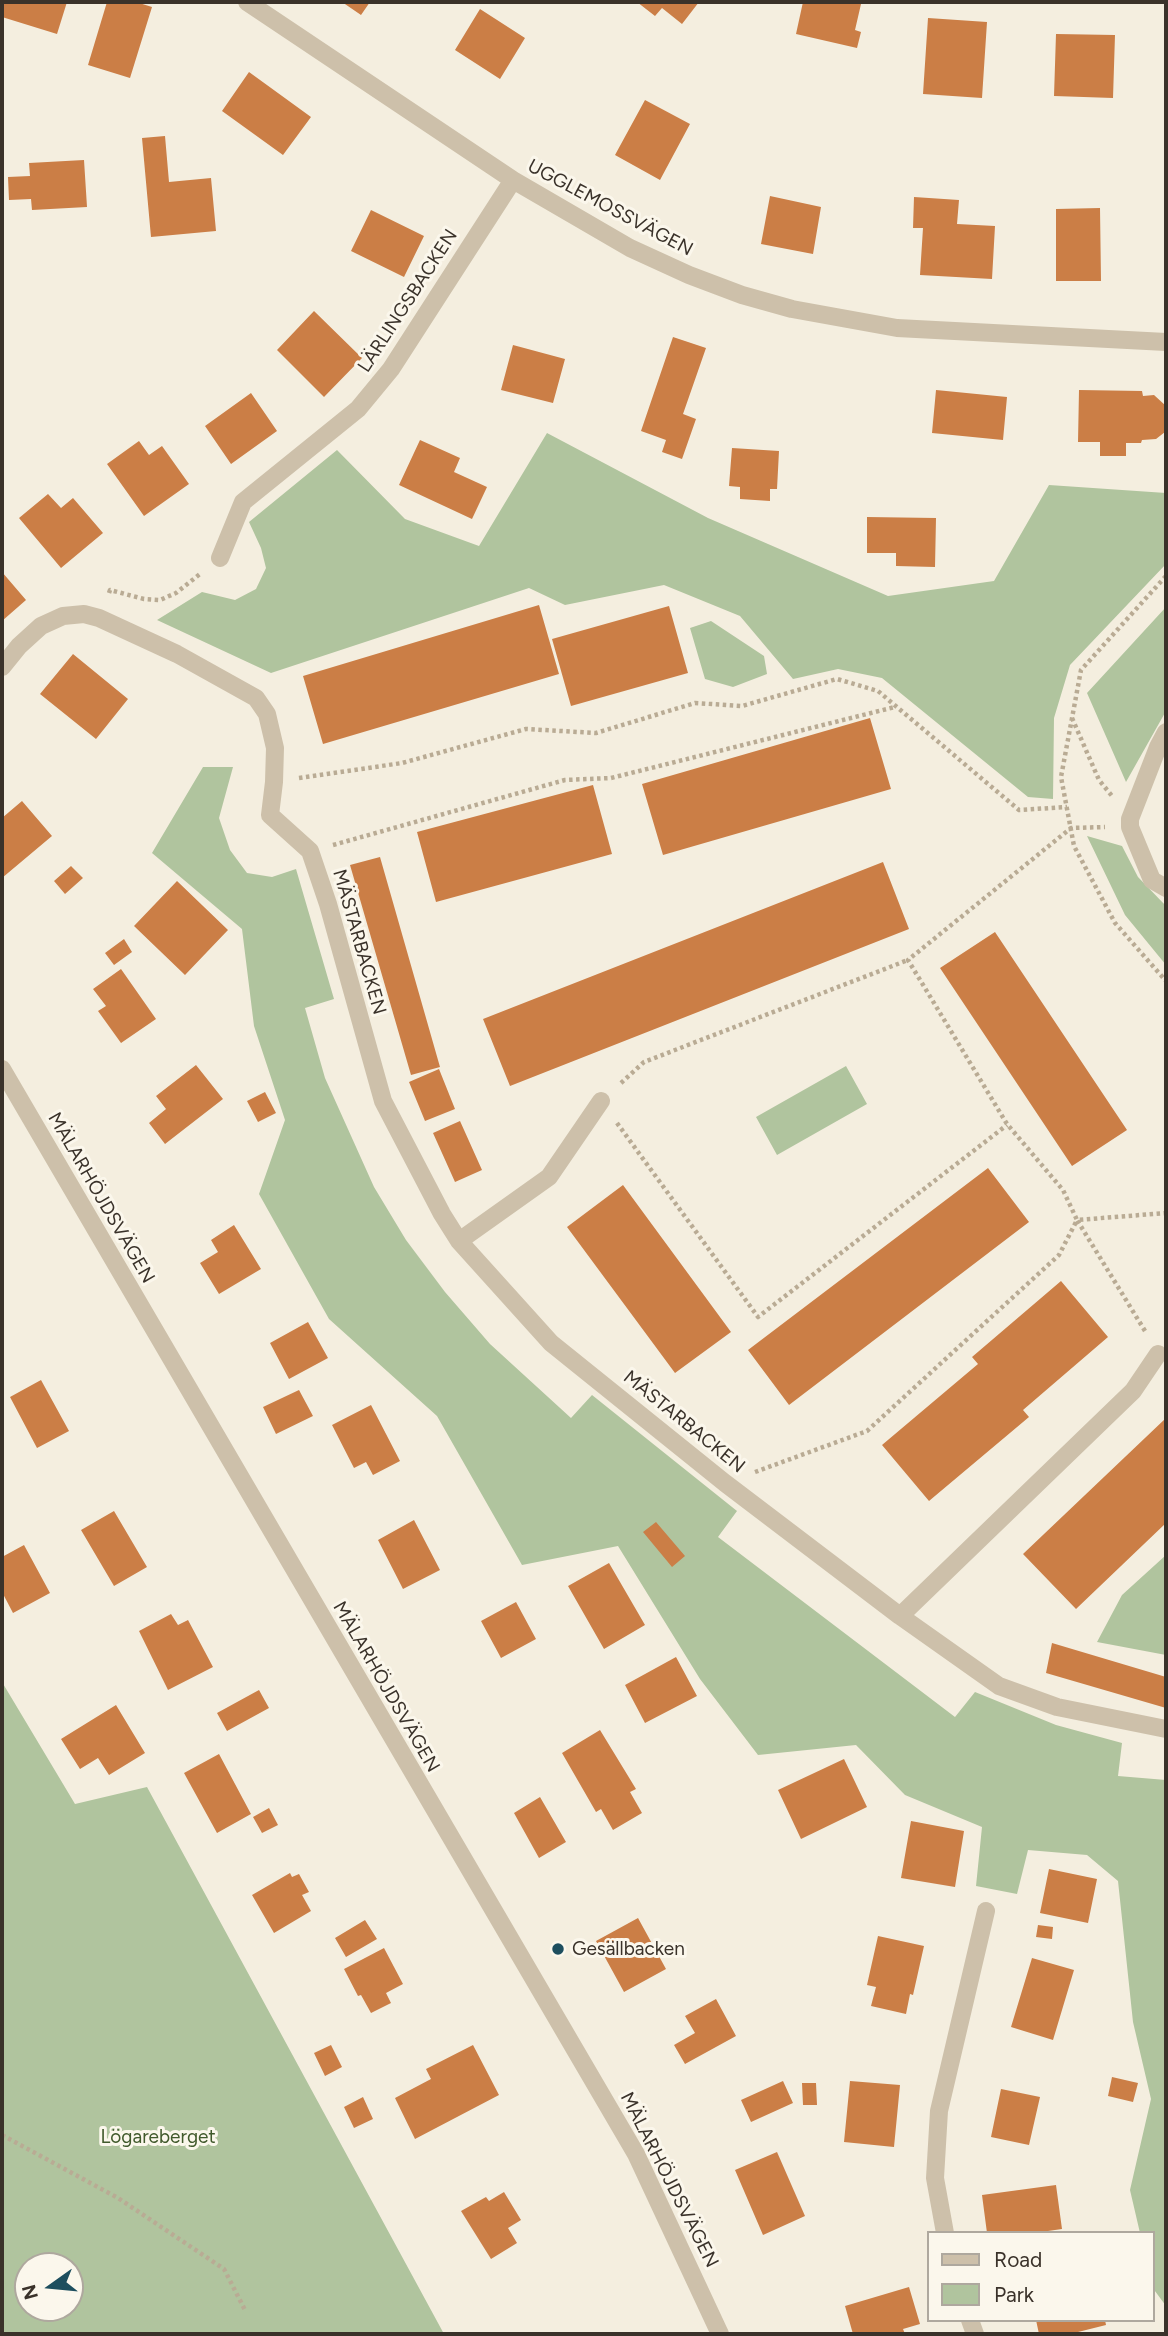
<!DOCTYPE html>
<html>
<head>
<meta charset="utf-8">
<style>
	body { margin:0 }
	#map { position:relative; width:1168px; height:2336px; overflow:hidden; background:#f4eedf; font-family:Figtree,sans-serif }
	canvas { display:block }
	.frame { position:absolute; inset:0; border:4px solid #3a322a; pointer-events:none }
	.legend { position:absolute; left:927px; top:2231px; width:228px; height:91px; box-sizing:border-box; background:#fbf7ec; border:2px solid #aea89e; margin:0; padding:9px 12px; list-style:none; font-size:21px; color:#3a322a }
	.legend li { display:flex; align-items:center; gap:14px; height:35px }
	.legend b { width:35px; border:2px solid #aea89e }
	.north { position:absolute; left:14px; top:2252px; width:70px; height:70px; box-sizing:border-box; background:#fbf7ec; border:2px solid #aea89e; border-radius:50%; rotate:255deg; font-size:19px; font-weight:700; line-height:28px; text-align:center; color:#3a322a }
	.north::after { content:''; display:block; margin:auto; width:24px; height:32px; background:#1d4e5e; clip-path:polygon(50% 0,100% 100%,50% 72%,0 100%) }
</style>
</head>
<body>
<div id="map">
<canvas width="1168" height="2336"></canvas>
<div class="frame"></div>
<ul class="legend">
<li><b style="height:9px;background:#cdc0aa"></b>Road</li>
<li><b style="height:19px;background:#b0c49e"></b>Park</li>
</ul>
<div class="north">N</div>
</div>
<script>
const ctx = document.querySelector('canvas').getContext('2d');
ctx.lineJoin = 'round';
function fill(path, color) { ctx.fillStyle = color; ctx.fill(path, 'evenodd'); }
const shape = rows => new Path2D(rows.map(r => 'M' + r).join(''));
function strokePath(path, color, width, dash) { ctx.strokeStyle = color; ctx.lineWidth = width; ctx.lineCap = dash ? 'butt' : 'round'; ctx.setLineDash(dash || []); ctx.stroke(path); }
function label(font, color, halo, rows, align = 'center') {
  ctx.font = font + ' Figtree,sans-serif'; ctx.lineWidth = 6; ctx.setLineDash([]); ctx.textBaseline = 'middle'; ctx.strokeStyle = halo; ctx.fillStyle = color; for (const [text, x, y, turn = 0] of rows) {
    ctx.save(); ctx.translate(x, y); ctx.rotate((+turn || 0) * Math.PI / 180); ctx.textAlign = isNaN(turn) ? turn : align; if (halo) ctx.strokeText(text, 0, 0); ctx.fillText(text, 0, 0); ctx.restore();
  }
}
fill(shape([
	[547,433,708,518,888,596,994,581,1049,485,1166,493,1166,564,1070,665,1054,718,1053,799,1028,797,882,678,838,669,793,679,740,616,664,585,565,605,529,588,271,673,157,620,202,592,235,600,256,589,266,568,261,548,249,522,337,450,405,519,479,546],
	[1166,607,1166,711,1126,782,1087,693],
	[711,621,764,656,767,674,733,687,705,679,690,628],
	[203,767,233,767,219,818,230,850,247,873,272,877,296,869,334,999,305,1008,325,1078,374,1187,406,1240,445,1292,490,1344,571,1418,592,1395,737,1511,718,1537,955,1717,975,1692,1056,1725,1122,1743,1118,1776,1166,1780,1166,2306,1152,2287,1152,2233,1140,2233,1130,2190,1151,2099,1133,2022,1118,1881,1087,1855,1028,1850,1017,1894,976,1886,982,1827,905,1795,856,1745,758,1755,700,1679,618,1546,522,1565,437,1416,329,1319,259,1194,285,1120,254,1026,242,929,152,853],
	[1087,836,1122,846,1138,877,1166,906,1166,965,1125,915],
	[846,1066,867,1104,777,1155,756,1117],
	[1166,1555,1166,1655,1097,1642,1122,1595],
	[2,1682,75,1804,147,1787,444,2334,2,2334],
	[70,2266,70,2308,28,2308,28,2266]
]), '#b0c49e');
fill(shape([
	[2,2,67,2,57,34,2,17],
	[107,2,136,2,152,7,130,78,88,65],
	[342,2,370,2,361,15],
	[637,2,699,2,682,24,662,8,655,16],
	[803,2,853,2,861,4,855,30,861,32,857,48,796,34],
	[480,9,525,38,500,79,455,50],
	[928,18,987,22,982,98,923,94],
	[1056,34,1115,35,1113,98,1054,96],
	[249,72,311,117,283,155,222,111],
	[645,100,690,124,660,180,615,155],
	[165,136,169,182,211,178,216,231,151,237,142,138],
	[84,160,87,207,32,210,31,199,9,200,8,177,30,176,29,163],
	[770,196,821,207,813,254,761,244],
	[914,197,959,200,957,224,995,226,992,279,920,275,923,228,913,228],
	[1100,208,1101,281,1056,281,1056,209],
	[371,210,424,236,404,277,351,251],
	[314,311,362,358,324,397,277,350],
	[673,337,706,348,683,414,696,419,682,459,662,452,666,440,641,431],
	[513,345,565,359,553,403,501,390],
	[936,390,1007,397,1003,440,932,433],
	[1079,390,1142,391,1143,396,1154,395,1166,406,1165,432,1156,439,1142,440,1141,443,1126,443,1126,456,1100,456,1100,442,1078,442],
	[251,393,277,431,231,464,205,426],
	[420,440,460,458,454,472,487,487,472,519,399,485],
	[139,441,149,455,162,446,189,484,144,516,107,464],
	[732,448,779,451,777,489,770,489,770,501,740,499,740,487,729,486],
	[48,494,61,508,73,498,103,533,61,568,19,518],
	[867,517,936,518,935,567,896,566,896,553,867,553],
	[2,572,26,600,2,621],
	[539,605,559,674,323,744,303,676],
	[669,606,688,673,571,706,552,639],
	[73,654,128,699,96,739,40,694],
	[870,718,891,789,663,855,642,784],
	[593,785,612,854,436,902,417,832],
	[22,801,52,836,2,878,2,818],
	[380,857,440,1067,411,1075,350,865],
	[883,862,909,929,510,1086,483,1019],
	[71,866,83,878,65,894,54,881],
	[177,881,228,930,185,975,134,926],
	[995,932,1127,1130,1072,1166,940,968],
	[124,939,132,952,114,965,105,953],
	[121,969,156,1019,121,1043,98,1011,106,1006,93,989],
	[196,1065,223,1099,165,1144,149,1123,166,1109,156,1096],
	[439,1069,455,1109,425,1121,409,1082],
	[265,1092,276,1113,258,1122,247,1101],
	[460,1121,482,1170,455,1182,433,1133],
	[988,1168,1029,1222,789,1405,748,1350],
	[623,1185,731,1332,675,1373,567,1227],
	[234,1225,261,1269,219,1294,200,1263,218,1252,211,1240],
	[1061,1281,1108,1337,1023,1410,1029,1417,929,1501,882,1445,978,1364,972,1357],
	[308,1322,328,1358,289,1379,270,1343],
	[41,1380,69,1431,37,1448,10,1397],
	[299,1390,313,1416,276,1434,263,1407],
	[371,1405,400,1461,373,1475,366,1462,354,1468,332,1425],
	[1166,1418,1166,1523,1076,1609,1023,1554],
	[114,1511,147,1567,114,1586,81,1530],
	[414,1520,440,1570,403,1589,378,1540],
	[656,1522,685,1556,672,1567,643,1532],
	[24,1545,50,1593,13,1613,2,1592,2,1557],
	[609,1563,645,1625,604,1649,568,1586],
	[516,1602,536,1639,501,1658,481,1621],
	[171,1614,178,1625,188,1620,213,1667,168,1690,139,1631],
	[1052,1643,1166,1677,1166,1708,1046,1673],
	[676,1657,697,1696,645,1723,625,1685],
	[259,1690,269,1708,227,1731,217,1713],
	[116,1705,145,1753,109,1775,98,1758,80,1769,61,1739],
	[600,1730,636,1789,630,1792,642,1813,613,1830,601,1809,596,1812,562,1753],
	[219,1754,251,1814,217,1833,184,1773],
	[844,1759,867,1807,801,1839,778,1790],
	[540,1797,566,1842,539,1858,514,1813],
	[269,1808,278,1825,262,1833,253,1817],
	[911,1821,964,1831,955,1887,901,1878],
	[1049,1869,1097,1879,1088,1923,1040,1913],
	[290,1873,292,1877,299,1874,309,1892,302,1895,311,1911,274,1933,252,1895],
	[638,1918,666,1969,624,1992,596,1941],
	[365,1920,377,1939,346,1957,335,1938],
	[1038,1925,1053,1927,1052,1939,1036,1937],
	[878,1936,924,1946,913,1995,910,1994,906,2014,871,2006,876,1987,867,1985],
	[384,1948,403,1984,386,1993,391,2003,371,2013,361,1995,358,1996,344,1969],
	[1032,1958,1074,1970,1053,2040,1011,2027],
	[716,1999,736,2036,685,2064,674,2045,695,2033,685,2016],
	[331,2045,342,2067,325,2076,314,2053],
	[473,2045,499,2095,415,2139,395,2098,431,2079,426,2069],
	[1112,2077,1138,2083,1133,2102,1108,2096],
	[783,2081,793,2103,751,2122,741,2100],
	[850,2081,900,2085,894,2147,844,2142],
	[802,2083,816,2083,817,2105,803,2105],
	[1001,2089,1040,2097,1029,2145,991,2137],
	[363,2097,373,2119,354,2128,344,2107],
	[777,2152,805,2216,763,2235,735,2170],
	[1056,2185,1062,2229,1034,2233,987,2233,982,2195],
	[504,2192,521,2220,508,2228,517,2243,491,2259,461,2211,486,2197,489,2201],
	[909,2287,920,2324,903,2329,905,2334,853,2334,845,2306],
	[1036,2320,1105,2320,1106,2325,1070,2334,1039,2334]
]), '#cb7e46');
strokePath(shape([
	[1166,576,1081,670,1061,777,1074,846,1115,923,1166,981],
	[109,593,110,590,144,599,160,600,176,593,200,574],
	[1072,718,1099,780,1112,796],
	[299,778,402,763,526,729,596,733,695,703,742,706,837,679,878,691,1019,810,1067,807],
	[333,845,565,780,611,778,895,707],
	[621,1083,644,1062,908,960],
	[617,1123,758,1317,1007,1125],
	[1145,1331,1077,1220,1166,1213],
	[755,1472,867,1431,1059,1255,1077,1220,1063,1190,1007,1124,908,960,1071,828,1105,827],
	[2,2135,118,2198,224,2269,246,2312]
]), '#b9ab94', 4.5, [3.5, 3.5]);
strokePath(shape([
	[247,2,513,180,630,248,689,275,742,295,792,309,897,328,1166,342],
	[220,558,243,502,358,409,391,369,513,180],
	[2,667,19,646,41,626,63,616,84,614,99,618,177,654,256,698,267,714,275,748,274,782,270,815,310,851,328,904,383,1101,442,1214,459,1241,551,1343,725,1483,900,1616,999,1686,1057,1707,1166,1729],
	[1166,732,1158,747,1130,819,1130,827,1152,880,1166,888],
	[2,1069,636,2154,720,2334],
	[459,1241,549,1177,601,1101],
	[900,1616,1133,1391,1158,1354],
	[945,2233,935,2178,939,2111,986,1911],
	[970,2320,975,2334]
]), '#cdc0aa', 18);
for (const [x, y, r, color] of [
	[558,1949,7,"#1d4e5e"]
]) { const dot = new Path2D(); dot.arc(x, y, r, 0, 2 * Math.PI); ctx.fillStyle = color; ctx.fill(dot); strokePath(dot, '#fbf7ec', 2.5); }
label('19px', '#3a322a', '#fbf7ec', [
	["UGGLEMOSSVÄGEN",610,208,28],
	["LÄRLINGSBACKEN",408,301,-57],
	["MÄSTARBACKEN",359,942,74],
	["MÄLARHÖJDSVÄGEN",101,1198,60],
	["MÄSTARBACKEN",684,1422,39],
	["MÄLARHÖJDSVÄGEN",386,1687,60],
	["MÄLARHÖJDSVÄGEN",669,2180,63]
]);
label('19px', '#3a322a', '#fbf7ec', [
	["Gesällbacken",572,1949]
], 'left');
label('19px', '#415a2c', '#fbf7ec', [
	["Lögareberget",158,2137]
]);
</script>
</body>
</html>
